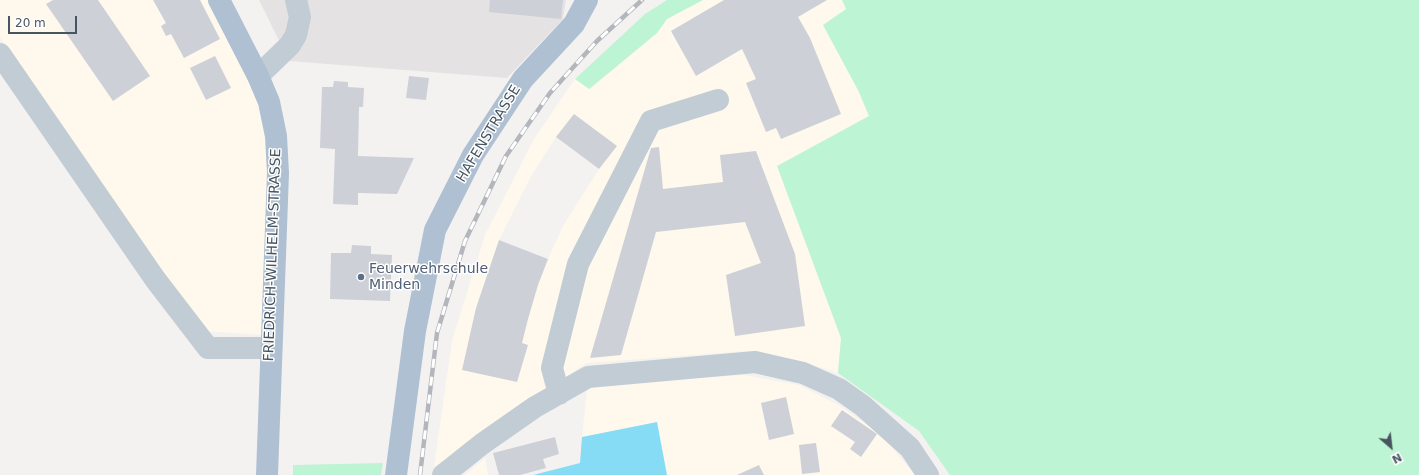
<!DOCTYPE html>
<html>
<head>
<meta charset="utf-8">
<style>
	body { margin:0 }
	#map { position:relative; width:1419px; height:475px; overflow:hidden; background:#f4f2f1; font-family:"DejaVu Sans",sans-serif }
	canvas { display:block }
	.north { position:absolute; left:1371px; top:427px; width:40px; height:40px; -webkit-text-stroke:3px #fff; paint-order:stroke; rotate:152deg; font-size:11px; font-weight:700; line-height:16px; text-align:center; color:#475561 }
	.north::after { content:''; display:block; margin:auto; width:14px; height:18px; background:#475561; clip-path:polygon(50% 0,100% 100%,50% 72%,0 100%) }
	.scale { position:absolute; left:8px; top:16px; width:69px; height:18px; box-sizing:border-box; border:2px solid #475561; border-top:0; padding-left:5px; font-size:12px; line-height:14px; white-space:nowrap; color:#475561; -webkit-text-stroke:3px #fff; paint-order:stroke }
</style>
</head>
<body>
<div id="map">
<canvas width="1419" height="475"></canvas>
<div class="north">N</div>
<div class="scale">20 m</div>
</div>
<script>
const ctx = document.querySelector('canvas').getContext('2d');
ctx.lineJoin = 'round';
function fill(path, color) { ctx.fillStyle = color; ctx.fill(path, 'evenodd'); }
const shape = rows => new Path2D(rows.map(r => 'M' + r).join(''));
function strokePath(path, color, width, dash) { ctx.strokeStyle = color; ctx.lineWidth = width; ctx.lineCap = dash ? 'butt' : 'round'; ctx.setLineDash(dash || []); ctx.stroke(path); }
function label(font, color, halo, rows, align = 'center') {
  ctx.font = font + ' "DejaVu Sans",sans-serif'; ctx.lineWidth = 3; ctx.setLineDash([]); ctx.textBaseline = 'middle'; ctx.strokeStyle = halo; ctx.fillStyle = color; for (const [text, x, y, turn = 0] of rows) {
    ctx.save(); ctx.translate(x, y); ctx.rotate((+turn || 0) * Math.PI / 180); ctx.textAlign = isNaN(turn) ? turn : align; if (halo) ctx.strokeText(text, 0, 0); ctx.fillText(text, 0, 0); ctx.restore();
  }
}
fill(shape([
	[0,0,211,0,261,100,269,138,263,335,205,331,160,272,3,42,0,37],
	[703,0,842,0,846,9,859,92,869,116,778,166,841,338,838,373,801,361,747,351,586,363,434,467,452,341,485,235,534,139,575,79,590,89,657,33,667,19],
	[556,137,599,169,563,226,548,259,499,240,530,178],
	[743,375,799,385,840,406,881,435,915,475,667,475,657,422,582,437,587,390,600,385],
	[485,458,488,475,465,475]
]), '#fef9ec');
fill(shape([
	[259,0,566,0,563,19,507,78,289,61]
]), '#e5e2e3');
fill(shape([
	[667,0,703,0,667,19,657,33,589,89,575,79,645,14],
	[842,0,1419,0,1419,475,950,475,919,431,838,373,841,338,777,166,869,116,859,92,823,25,846,9],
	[383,463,381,475,293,475,293,465]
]), '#bdf4d3');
fill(shape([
	[657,422,667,475,533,475,580,463,582,437]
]), '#86dcf5');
fill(shape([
	[53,0,98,0,150,76,113,101,46,4],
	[153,0,200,0,220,39,184,58,171,34,166,36,161,26,166,23],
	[490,0,563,0,561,19,489,12],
	[724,0,827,0,798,17,810,38,841,114,781,139,776,128,766,132,746,83,756,79,742,49,696,76,671,31],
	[215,56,231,88,206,100,190,68],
	[409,76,429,78,426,100,406,98],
	[334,81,348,82,348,87,364,88,363,107,359,107,358,156,414,158,397,194,358,193,358,205,333,204,335,149,320,148,322,87,333,87],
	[574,114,617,146,599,169,556,137],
	[659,147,663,189,723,182,720,155,756,151,795,254,805,326,735,336,726,275,761,263,745,222,656,232,621,355,590,358,651,148],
	[499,240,548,259,538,285,528,319,522,343,528,345,517,382,462,370,476,308],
	[352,245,371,246,371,254,392,255,390,301,330,299,331,253,351,253],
	[786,397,794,434,769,440,761,403],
	[842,410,877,434,861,457,850,449,855,442,831,426],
	[555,437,559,454,543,459,546,468,520,475,499,475,493,453],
	[816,443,820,472,802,474,799,445],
	[759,465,764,475,737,475]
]), '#cdd0d7');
strokePath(shape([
	[0,54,155,279,208,348,270,348],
	[258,76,290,45,296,35,300,17,296,0],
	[559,394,552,368,578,264,651,121,718,100],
	[443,475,482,444,535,407,588,377,755,362,803,373,839,389,863,406,910,448,928,475]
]), '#c1ccd4', 22);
strokePath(shape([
	[219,0,258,76,269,102,276,136,278,173,267,475],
	[396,475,415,331,435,230,473,155,523,79,574,24,587,0]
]), '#afc0d2', 22);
const rail = shape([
	[420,475,437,333,465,241,506,156,550,93,597,41,642,0]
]);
strokePath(rail, '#b3b6bc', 4.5);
strokePath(rail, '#fff', 3, [9]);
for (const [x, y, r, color] of [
	[361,277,4,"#5c6f8a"]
]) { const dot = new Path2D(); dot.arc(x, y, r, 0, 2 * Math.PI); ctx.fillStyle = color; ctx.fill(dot); strokePath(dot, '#fff', 1.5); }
label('14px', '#475561', '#fff', [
	["HAFENSTRASSE",489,134,-59],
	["FRIEDRICH-WILHELM-STRASSE",273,255,-88]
]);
label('14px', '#4e5e75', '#fff', [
	["Feuerwehrschule",369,269],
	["Minden",369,285]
], 'left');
</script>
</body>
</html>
